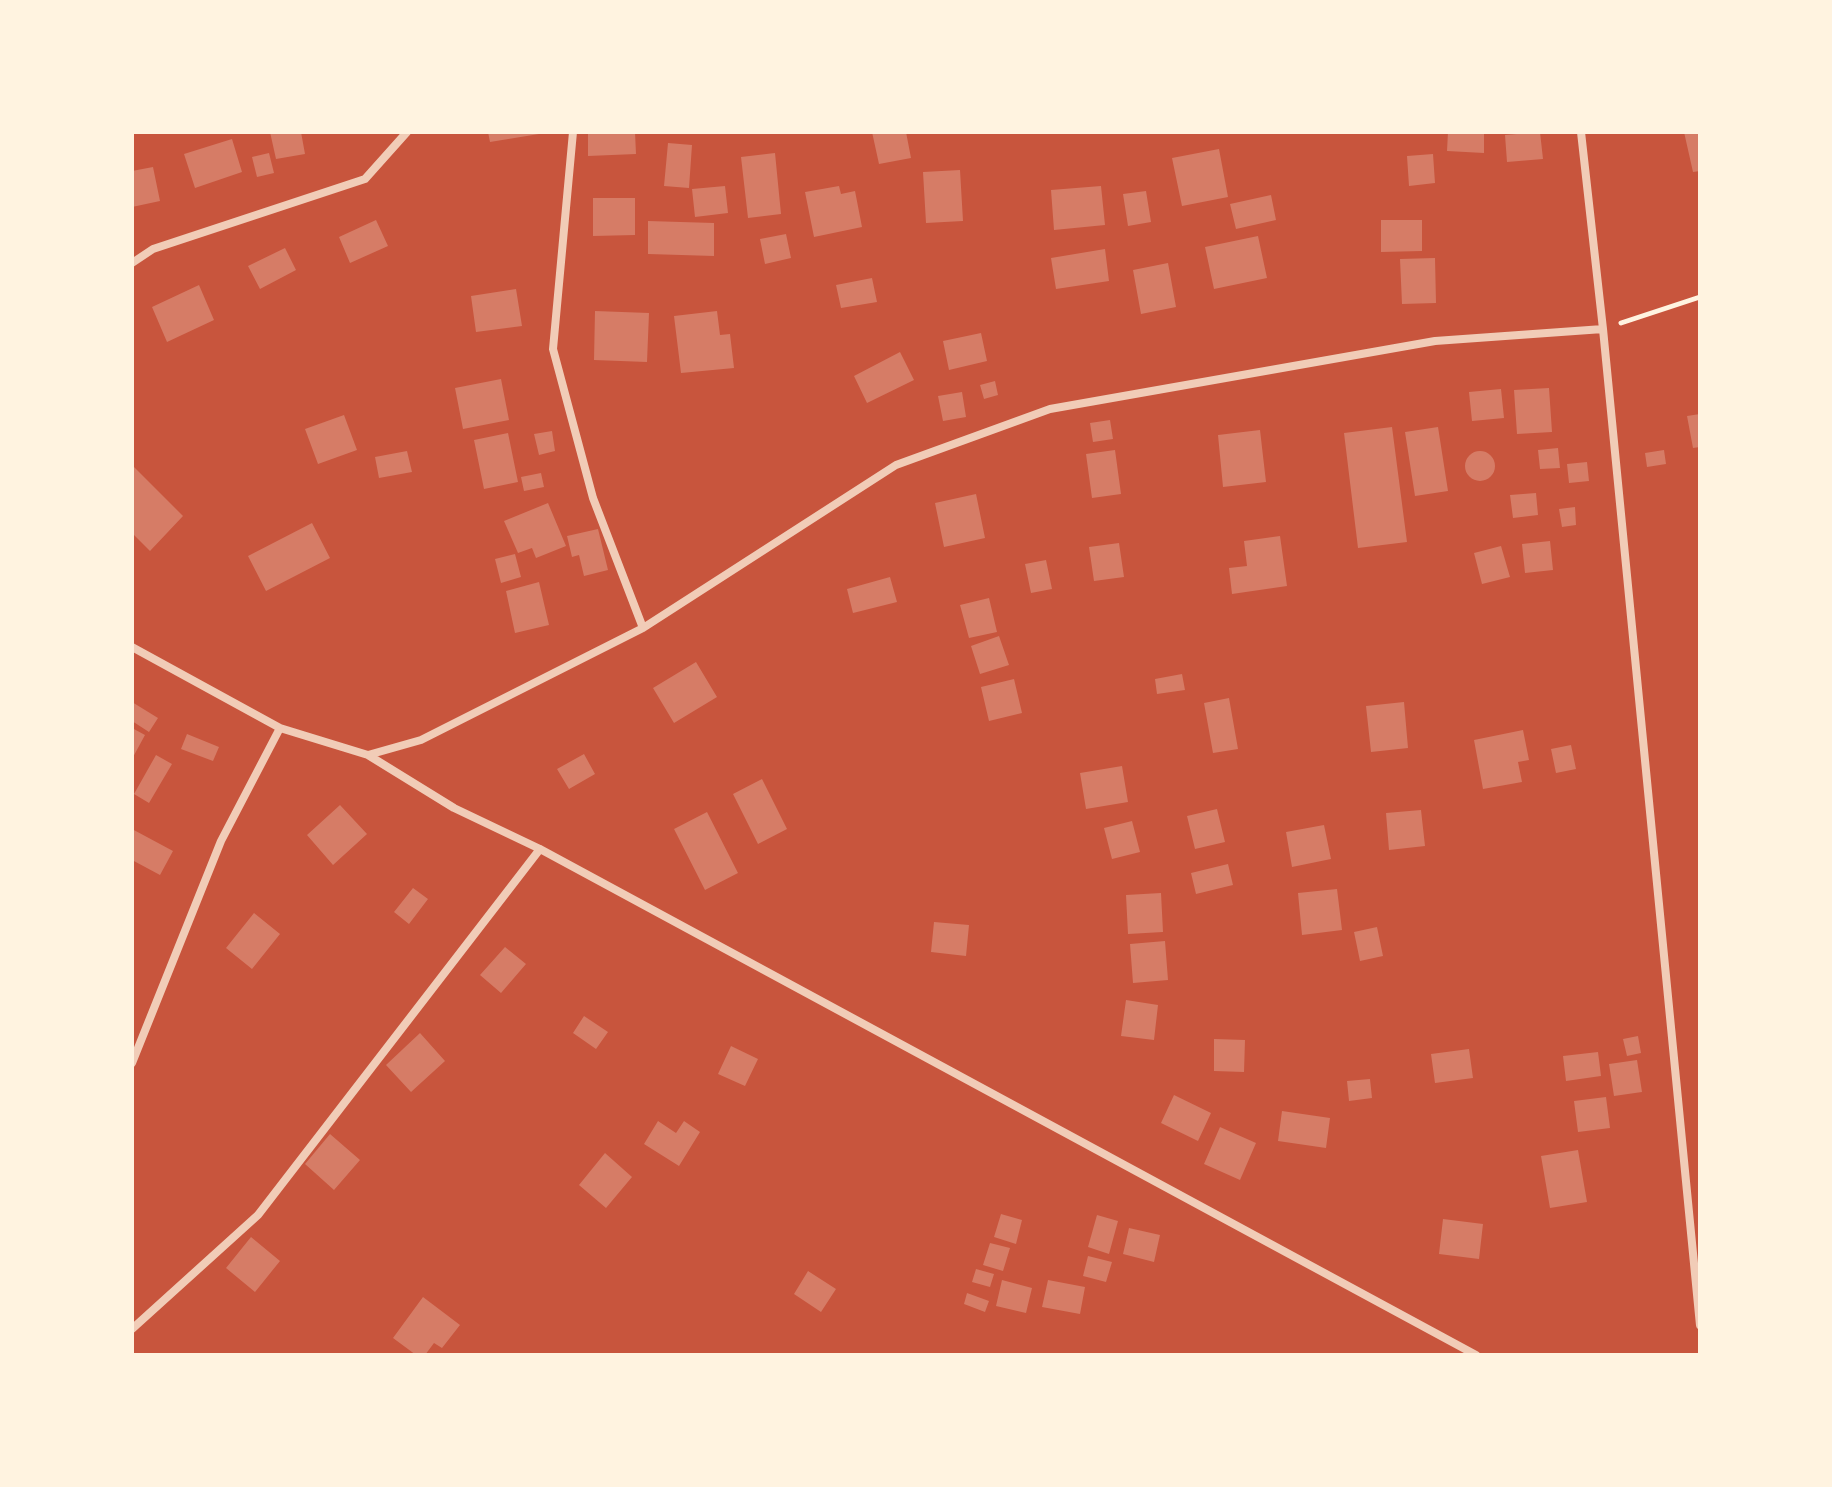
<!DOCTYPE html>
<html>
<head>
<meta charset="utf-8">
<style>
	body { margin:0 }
	#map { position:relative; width:1832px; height:1487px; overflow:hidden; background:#c8553d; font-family:Roboto,sans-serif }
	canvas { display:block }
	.frame { position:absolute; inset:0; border:134px solid #fff3e0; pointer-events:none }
</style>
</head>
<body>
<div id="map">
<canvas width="1832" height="1487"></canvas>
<div class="frame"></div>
</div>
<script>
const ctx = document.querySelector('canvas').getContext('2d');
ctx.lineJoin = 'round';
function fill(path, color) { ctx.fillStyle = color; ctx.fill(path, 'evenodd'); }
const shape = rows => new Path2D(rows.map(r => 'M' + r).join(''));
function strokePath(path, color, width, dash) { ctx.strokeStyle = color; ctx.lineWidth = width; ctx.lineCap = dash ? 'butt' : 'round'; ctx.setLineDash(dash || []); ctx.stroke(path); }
fill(shape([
	[270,132,301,132,305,154,276,159],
	[488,132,539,132,539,134,490,142],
	[588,132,635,132,636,154,588,156],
	[872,132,906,132,911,158,879,164],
	[1448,132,1484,132,1484,153,1447,151],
	[1540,132,1543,159,1507,162,1505,135],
	[1684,132,1700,132,1700,171,1693,172],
	[232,139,242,172,195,188,184,154],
	[668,143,692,145,689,188,664,186],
	[1219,149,1228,197,1182,206,1172,158],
	[269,153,274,173,257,177,252,157],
	[775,153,781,214,748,218,741,157],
	[1433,154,1435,183,1409,186,1407,156],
	[153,167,160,201,132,207,132,171],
	[960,170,963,221,926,223,923,172],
	[725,186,728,213,695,217,692,189],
	[839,186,841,194,855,191,862,227,814,237,805,192],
	[1101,186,1105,225,1054,230,1051,190],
	[1146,191,1151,222,1128,226,1123,194],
	[1271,195,1276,220,1236,229,1230,204],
	[593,198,635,198,635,235,593,236],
	[376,220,388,246,350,263,339,237],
	[1381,220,1422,220,1422,251,1381,252],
	[648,221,714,223,714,256,648,254],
	[786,234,791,258,765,264,760,239],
	[1258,236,1267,278,1214,289,1205,247],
	[285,248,296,270,260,289,248,266],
	[1105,249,1109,281,1056,289,1051,258],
	[1435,258,1436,303,1402,304,1400,259],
	[1168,263,1176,307,1141,314,1133,270],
	[872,278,877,302,841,308,836,285],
	[199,285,214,320,167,342,152,307],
	[516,289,522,326,476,332,471,296],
	[595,311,649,313,647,362,594,360],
	[717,311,720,335,730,334,734,368,681,373,674,316],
	[981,333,987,361,949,370,943,341],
	[900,352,914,380,867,403,854,376],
	[501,379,509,420,463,429,455,388],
	[995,381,998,395,984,399,980,385],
	[1549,388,1552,432,1517,434,1514,390],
	[1501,389,1504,418,1472,421,1469,392],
	[962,392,966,417,943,421,938,396],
	[1700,414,1700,447,1693,448,1687,416],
	[344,415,357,450,318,464,305,429],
	[1110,420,1113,439,1093,442,1090,423],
	[1392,427,1407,542,1358,548,1344,433],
	[1438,427,1448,491,1415,496,1405,432],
	[1260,430,1266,482,1223,487,1218,435],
	[552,431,555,451,539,455,534,434],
	[508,433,518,482,484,489,474,440],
	[1558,448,1560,468,1540,469,1538,450],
	[1115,450,1121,494,1092,498,1086,454],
	[1664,450,1666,464,1647,467,1645,453],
	[407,451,412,472,379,478,375,457],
	'1465 466a15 15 0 1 1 30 0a15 15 0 1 1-30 0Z',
	[1587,462,1589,481,1569,483,1567,464],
	[134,467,183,516,150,551,132,533,132,469],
	[541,473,544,487,524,491,521,477],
	[1536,493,1538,515,1513,518,1510,495],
	[976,494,985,538,944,547,935,503],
	[548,503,566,546,536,558,532,548,518,553,504,521],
	[1575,507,1576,525,1562,527,1559,509],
	[312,523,330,558,266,591,248,556],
	[598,529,608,570,584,576,579,555,572,557,567,536],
	[1280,536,1287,586,1232,594,1229,568,1247,566,1244,541],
	[1550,541,1553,570,1525,573,1522,544],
	[1119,543,1124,577,1094,581,1089,547],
	[1501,546,1510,577,1482,584,1474,553],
	[515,554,521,577,501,583,495,559],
	[1046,560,1052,589,1031,593,1025,564],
	[890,577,897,602,853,613,847,589],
	[539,582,549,625,515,633,506,591],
	[989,598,997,632,969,638,960,605],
	[999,636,1009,665,980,674,971,646],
	[696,662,717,697,674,723,653,688],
	[1182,674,1185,690,1157,694,1155,679],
	[1014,679,1022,713,989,721,981,687],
	[1229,698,1238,749,1213,753,1204,703],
	[132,702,158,718,149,732,132,721],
	[1404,702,1408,748,1371,752,1366,706],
	[132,728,145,735,132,759],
	[1523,730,1529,760,1518,762,1522,782,1483,789,1474,740],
	[187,734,219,747,213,761,181,749],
	[1571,745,1576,769,1556,773,1551,749],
	[584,754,595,774,569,789,557,769],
	[156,755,172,764,149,803,134,794],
	[1122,766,1128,802,1086,809,1080,773],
	[762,779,787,829,758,844,733,794],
	[340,805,367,834,333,865,307,835],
	[1217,809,1225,842,1195,849,1187,816],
	[1421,810,1425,846,1389,850,1386,813],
	[707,812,738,873,705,890,674,829],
	[1132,821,1140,852,1112,859,1104,828],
	[1324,825,1331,859,1292,867,1286,832],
	[132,829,173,851,160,875,132,860],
	[1228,864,1233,885,1196,894,1191,873],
	[413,888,428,899,409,924,394,912],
	[1337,889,1342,930,1302,935,1298,893],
	[1161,893,1163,932,1128,934,1126,895],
	[254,913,280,934,252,969,226,948],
	[934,922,969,925,966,956,931,952],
	[1377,927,1383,956,1360,961,1354,932],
	[1165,941,1168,980,1133,983,1130,944],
	[505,947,526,964,501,993,480,975],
	[1126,1000,1158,1005,1154,1040,1121,1036],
	[584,1016,608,1032,596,1049,573,1033],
	[420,1033,445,1061,411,1092,386,1065],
	[1638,1036,1641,1053,1627,1056,1623,1039],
	[1214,1039,1245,1040,1244,1072,1214,1071],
	[731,1046,758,1059,745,1086,718,1074],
	[1469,1049,1473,1078,1435,1083,1431,1054],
	[1598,1052,1601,1076,1566,1081,1563,1056],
	[1637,1060,1642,1092,1614,1096,1609,1064],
	[1370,1079,1372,1098,1349,1101,1347,1081],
	[1174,1095,1211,1113,1198,1141,1161,1123],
	[1606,1097,1610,1128,1578,1132,1574,1101],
	[1282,1111,1330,1118,1326,1148,1278,1141],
	[658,1121,676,1133,684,1121,700,1132,679,1166,644,1144],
	[1220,1127,1256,1143,1240,1180,1204,1164],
	[330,1134,360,1160,334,1190,305,1164],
	[1578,1150,1587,1202,1550,1208,1541,1156],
	[605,1153,632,1177,606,1208,579,1185],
	[1001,1214,1022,1220,1016,1244,994,1237],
	[1097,1215,1118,1221,1109,1254,1088,1247],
	[1443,1219,1483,1224,1479,1259,1439,1254],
	[1129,1228,1160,1235,1154,1262,1123,1254],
	[251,1237,280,1261,255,1292,226,1268],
	[990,1243,1010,1248,1003,1271,983,1265],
	[1088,1256,1112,1262,1106,1282,1083,1276],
	[976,1269,994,1274,990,1287,972,1282],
	[808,1271,836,1289,821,1312,794,1294],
	[1002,1280,1032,1288,1026,1313,996,1306],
	[1048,1280,1085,1287,1080,1314,1042,1307],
	[967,1293,989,1301,985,1312,964,1304],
	[423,1297,460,1325,442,1348,434,1343,425,1355,416,1355,393,1338]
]), '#d67c66');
strokePath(shape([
	[1621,323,1700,297]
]), '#fff3e0', 5);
strokePath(shape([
	[573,132,553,349,593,498,643,628],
	[1581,132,1603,329,1700,1325],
	[132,263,153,249,365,179,407,132],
	[132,647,280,728,368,755,454,808,540,849,1476,1355],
	[368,755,421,740,643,628,896,465,1050,409,1435,341,1603,329],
	[132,1063,221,841,280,728],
	[132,1329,258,1215,540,849]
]), '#f1ccb7', 8);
</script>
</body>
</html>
